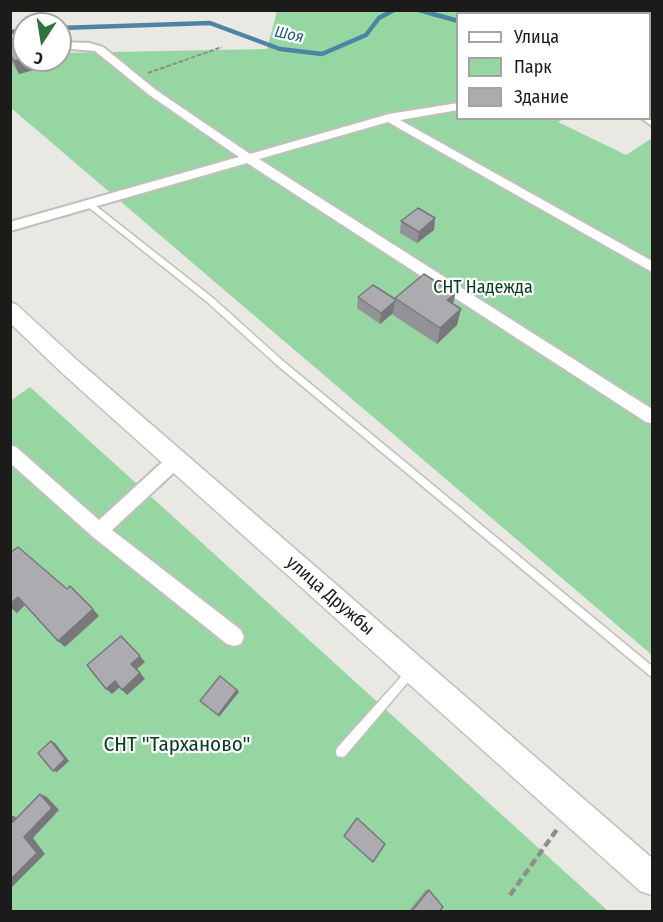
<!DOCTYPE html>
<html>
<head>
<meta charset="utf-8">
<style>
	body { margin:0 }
	#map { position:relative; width:663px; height:922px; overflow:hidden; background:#eae8e3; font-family:"Fira Sans Condensed",sans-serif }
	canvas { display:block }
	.frame { position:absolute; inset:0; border:12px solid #1c1b19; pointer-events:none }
	.legend { position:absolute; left:456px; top:12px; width:195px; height:108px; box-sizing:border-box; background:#fff; border:2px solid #a4a4a3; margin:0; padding:8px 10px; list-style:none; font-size:18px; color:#1c1b19 }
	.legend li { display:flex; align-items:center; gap:12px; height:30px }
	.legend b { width:30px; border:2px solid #a4a4a3 }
	.north { position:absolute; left:12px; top:12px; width:60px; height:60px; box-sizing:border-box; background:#fff; border:2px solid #a4a4a3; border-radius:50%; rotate:192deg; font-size:16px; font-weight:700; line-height:24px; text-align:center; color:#1c1b19 }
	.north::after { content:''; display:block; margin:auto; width:21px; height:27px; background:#2b7341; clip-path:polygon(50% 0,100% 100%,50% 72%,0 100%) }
</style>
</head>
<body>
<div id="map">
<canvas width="663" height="922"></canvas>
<div class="frame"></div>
<ul class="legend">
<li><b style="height:8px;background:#fff"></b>Улица</li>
<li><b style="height:16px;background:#96d6a3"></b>Парк</li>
<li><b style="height:16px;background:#ababb0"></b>Здание</li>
</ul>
<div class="north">С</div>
</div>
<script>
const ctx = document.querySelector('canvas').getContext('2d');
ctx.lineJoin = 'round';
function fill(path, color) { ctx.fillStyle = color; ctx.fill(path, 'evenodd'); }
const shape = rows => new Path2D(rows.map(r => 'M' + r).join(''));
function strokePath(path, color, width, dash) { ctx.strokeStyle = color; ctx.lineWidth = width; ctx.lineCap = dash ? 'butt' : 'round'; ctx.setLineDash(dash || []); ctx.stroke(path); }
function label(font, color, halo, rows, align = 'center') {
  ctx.font = font + ' "Fira Sans Condensed",sans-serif'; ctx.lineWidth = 4.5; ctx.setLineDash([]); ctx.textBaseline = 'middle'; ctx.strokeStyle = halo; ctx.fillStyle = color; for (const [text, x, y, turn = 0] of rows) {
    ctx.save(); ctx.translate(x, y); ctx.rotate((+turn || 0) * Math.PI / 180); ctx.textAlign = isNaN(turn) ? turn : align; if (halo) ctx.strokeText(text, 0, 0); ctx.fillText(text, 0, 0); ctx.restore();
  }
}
fill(shape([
	[277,11,636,11,623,14,458,14,458,118,563,119,558,122,626,155,652,138,652,655,11,108,10,54,24,60,60,60,60,53,267,49],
	[30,387,608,911,11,911,10,401]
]), '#96d6a3');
strokePath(shape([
	[419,10,458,21],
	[603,14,623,10],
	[60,28,210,23,280,49,322,54,366,35,379,18,394,10],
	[10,32,24,31]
]), '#4c85a4', 4.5);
const lane = shape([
	[87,202,91,202,213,298,283,361,652,666,652,677,649,675,277,365,207,302,87,206,87,202],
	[411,667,414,669,416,672,414,675,345,756,341,757,337,756,336,752,337,748,408,669,411,667]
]);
const street = shape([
	[60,42,89,43,103,47,156,90,250,154,389,114,458,103,458,110,400,120,652,261,652,272,388,122,259,159,652,409,652,423,646,422,247,163,10,231,10,222,239,157,148,94,95,51,60,48,60,42],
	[650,116,652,117,652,126,641,118,650,118,650,116],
	[10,445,16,447,99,520,170,455,176,453,182,455,184,460,182,465,112,530,241,630,244,637,241,644,234,646,227,644,93,537,10,463,10,445]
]);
const secondary = shape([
	[10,302,17,305,78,361,652,858,652,895,640,891,62,373,10,323,10,302]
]);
strokePath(lane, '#c1bfbb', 3);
strokePath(street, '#c1bfbb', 4);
strokePath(secondary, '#c1bfbb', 3);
strokePath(shape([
	[512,10,527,10],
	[148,73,222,47],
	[650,96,652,87]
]), '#8f8d8a', 2, [4.5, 2]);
strokePath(shape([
	[510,895,558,828]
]), '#8f8d8a', 4.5, [8, 4]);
fill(lane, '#fff');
fill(street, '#fff');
fill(secondary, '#fff');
fill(shape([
	[10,40,44,67,19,74,10,59],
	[435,218,434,230,417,243,400,233,401,221],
	[455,294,453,304,461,309,457,325,437,344,393,315,393,313,380,324,357,308,358,297,395,299,395,298],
	[426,890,429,890,439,912,408,912]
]), '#939397');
fill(shape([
	[24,59,24,60,41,60,44,67,19,74,14,61],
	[435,218,434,230,417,243,419,232],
	[455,294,452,310,447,300],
	[395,301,393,313,380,324,381,313],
	[461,309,457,325,437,344,440,328],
	[18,597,26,604,17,613,10,607,10,604],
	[93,609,99,616,65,647,58,641],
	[140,656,145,662,137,669,145,679,127,695,122,690,131,664],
	[115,681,120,687,112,694,106,689],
	[237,690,239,692,219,717,218,715],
	[51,741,55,743,69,761,57,772,53,771],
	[40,794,47,797,59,810,33,838,45,854,10,889,10,880,24,837],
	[10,815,16,817,21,823,13,822,10,819]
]), '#78787b');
const building = shape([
	[24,36,24,59,14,61,10,55,10,40,24,36],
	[418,208,435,218,419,232,401,221,418,208],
	[424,274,455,294,447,300,461,309,440,328,395,298,424,274],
	[373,285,395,299,395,301,381,313,358,297,373,285],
	[18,547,67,589,70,586,93,609,58,641,18,597,10,604,10,553,18,547],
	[121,636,140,656,131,664,140,673,122,690,115,681,106,689,87,665,121,636],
	[220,676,237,690,218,715,200,701,220,676],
	[51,741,65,759,53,771,38,753,51,741],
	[40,794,52,808,24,837,37,853,10,880,10,819,13,822,40,794],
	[357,818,385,844,373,862,344,836,357,818],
	[429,890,443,907,439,912,411,912,429,890]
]);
fill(building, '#ababb0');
strokePath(building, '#78787b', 1.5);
label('italic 16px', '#1d5b7a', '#fff', [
	["Шоя",289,35,12]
]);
label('18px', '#083d1b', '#fff', [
	["СНТ Надежда",483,288]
]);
label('18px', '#1c1b19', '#fff', [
	["улица Дружбы",330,596,41]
]);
label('21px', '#083d1b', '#fff', [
	["СНТ \"Тарханово\"",177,745]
]);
</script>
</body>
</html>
